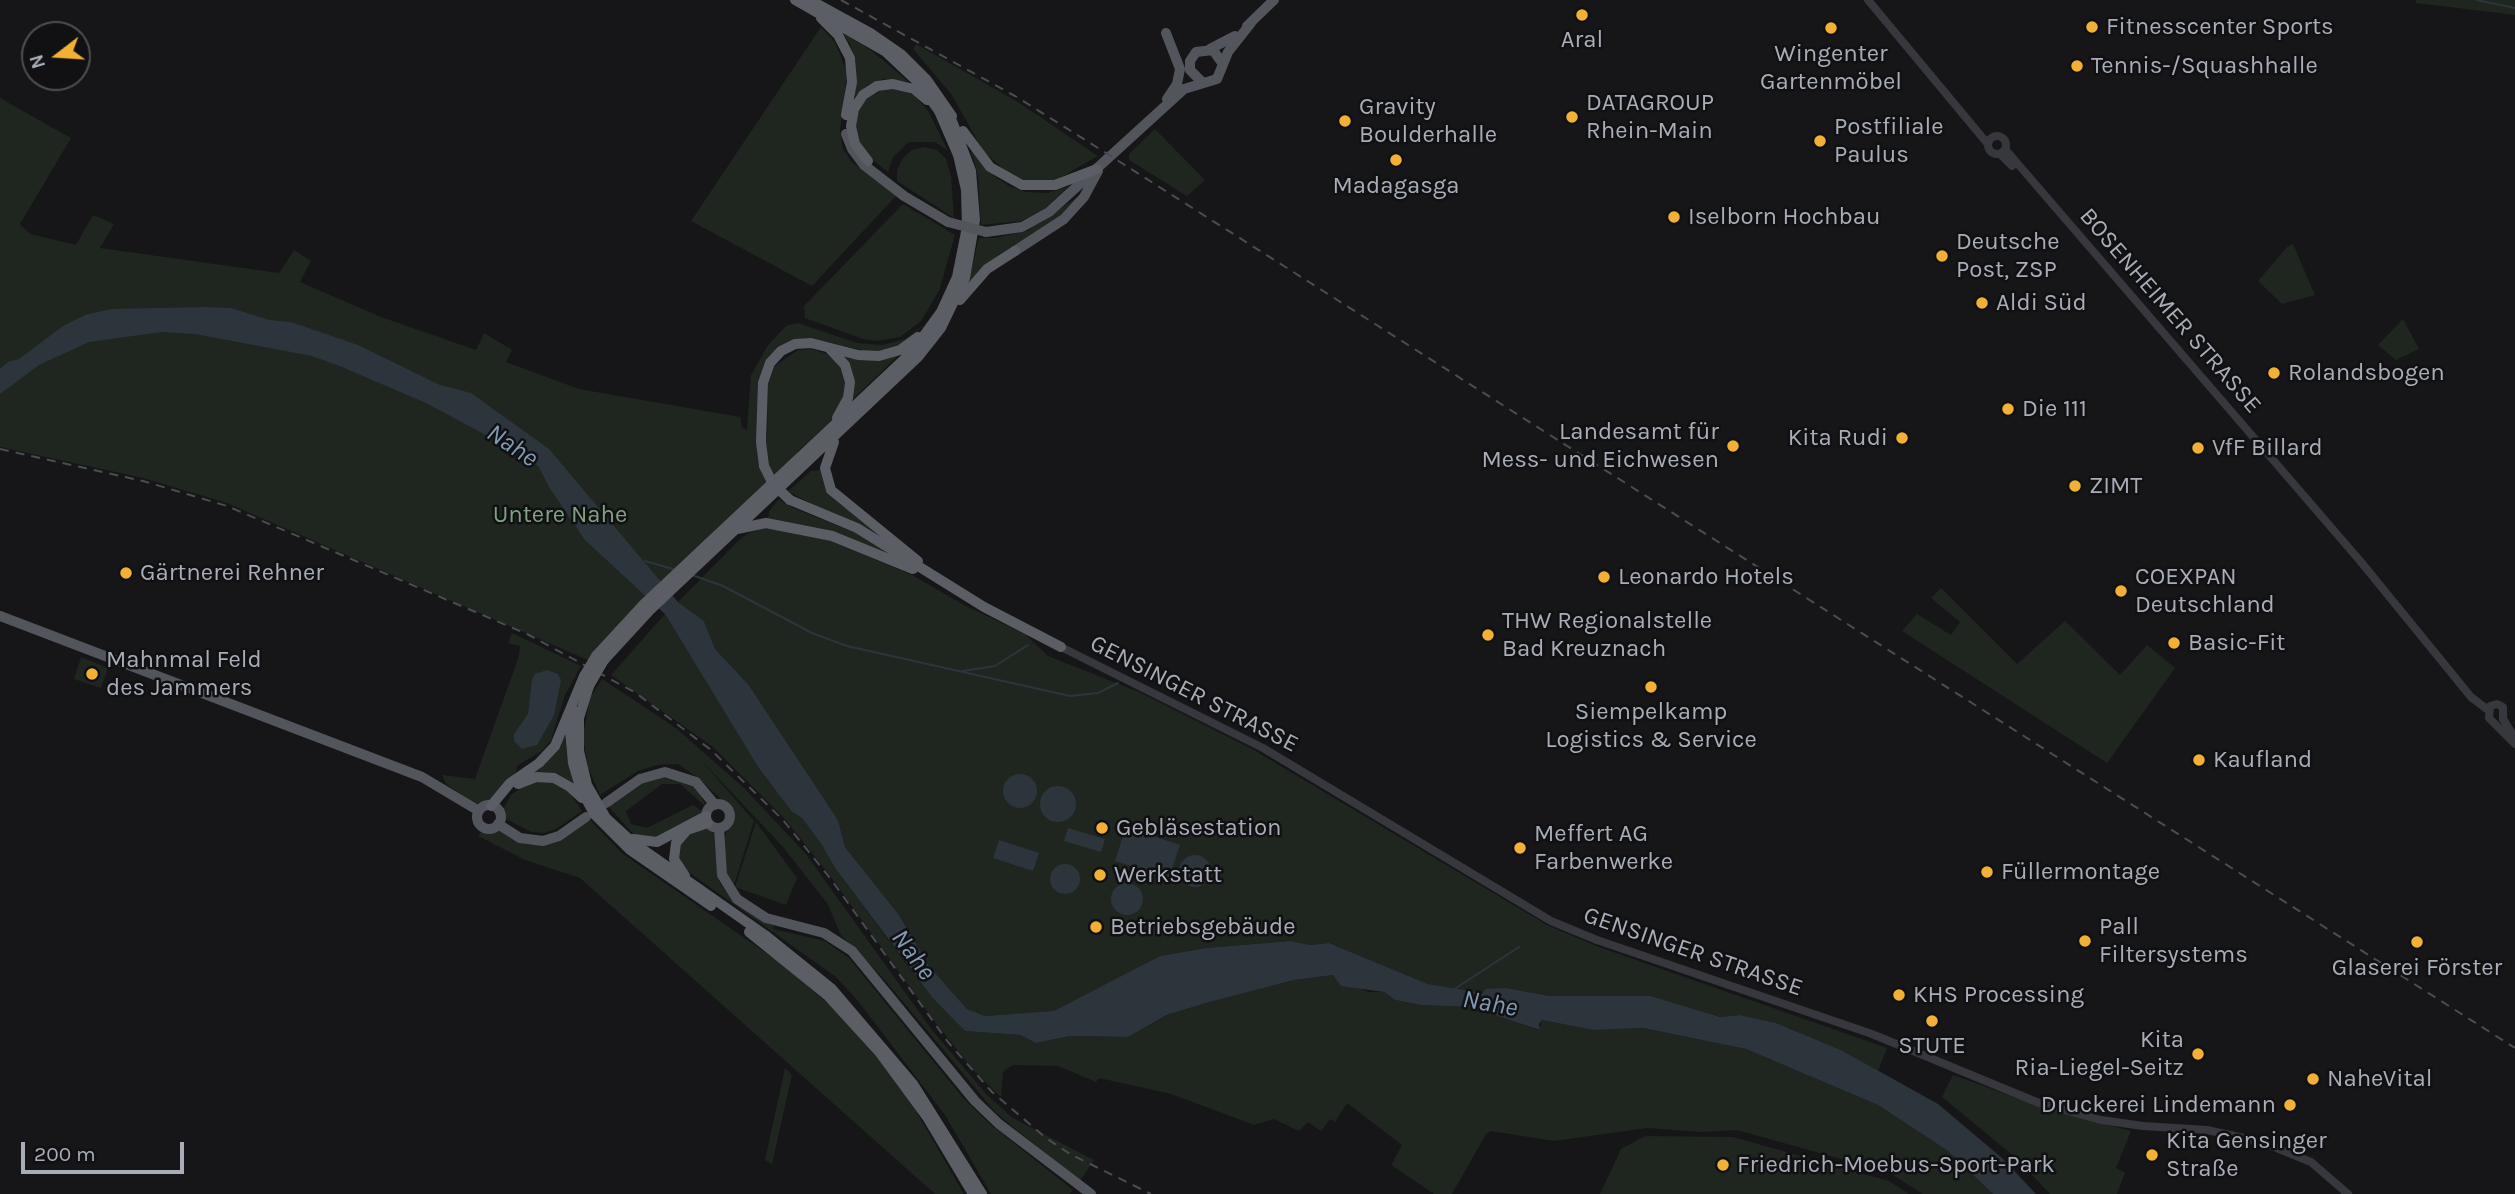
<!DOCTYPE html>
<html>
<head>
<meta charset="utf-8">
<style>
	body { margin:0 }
	#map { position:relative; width:2515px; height:1194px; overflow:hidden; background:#161618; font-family:Karla,sans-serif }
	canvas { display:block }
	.north { position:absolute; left:21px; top:21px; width:70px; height:70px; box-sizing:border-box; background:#111113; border:2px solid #4d4f55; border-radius:50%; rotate:253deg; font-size:19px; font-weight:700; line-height:28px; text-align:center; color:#a8adb8 }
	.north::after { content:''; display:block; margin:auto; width:24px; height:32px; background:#f2b134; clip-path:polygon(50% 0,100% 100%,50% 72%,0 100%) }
	.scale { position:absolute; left:21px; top:1142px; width:163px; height:32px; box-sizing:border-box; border:4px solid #a8adb8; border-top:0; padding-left:9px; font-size:21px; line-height:24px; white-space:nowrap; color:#a8adb8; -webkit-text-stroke:5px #111113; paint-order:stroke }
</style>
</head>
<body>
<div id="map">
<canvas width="2515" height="1194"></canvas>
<div class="north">N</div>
<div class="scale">200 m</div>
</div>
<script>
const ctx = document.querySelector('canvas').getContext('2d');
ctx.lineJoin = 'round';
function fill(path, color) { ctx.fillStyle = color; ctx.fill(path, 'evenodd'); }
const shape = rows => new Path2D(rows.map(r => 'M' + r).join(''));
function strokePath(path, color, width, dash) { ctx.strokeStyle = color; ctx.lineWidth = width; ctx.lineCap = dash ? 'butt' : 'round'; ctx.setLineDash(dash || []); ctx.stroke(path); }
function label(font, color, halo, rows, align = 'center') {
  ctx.font = font + ' Karla,sans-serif'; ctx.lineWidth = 5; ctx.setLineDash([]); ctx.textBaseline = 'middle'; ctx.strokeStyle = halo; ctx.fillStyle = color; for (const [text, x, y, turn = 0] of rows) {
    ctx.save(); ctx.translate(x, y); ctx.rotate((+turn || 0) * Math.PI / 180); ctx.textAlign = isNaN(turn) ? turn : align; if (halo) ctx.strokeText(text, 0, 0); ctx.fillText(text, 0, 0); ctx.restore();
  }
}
fill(shape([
	[2416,0,2515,0,2515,15,2416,3],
	[821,27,835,42,847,73,840,131,843,149,851,161,896,196,812,286,691,221],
	[841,31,872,51,909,82,883,79,868,85,855,96,856,61,850,44],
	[916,44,1018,102,1098,156,1051,183,1028,183,1012,177,983,151,952,95,913,49],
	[897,89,914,95,929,112,948,151,935,142,909,142,893,157,888,172,869,157,859,141,855,123,858,110,867,97,878,91],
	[0,98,71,138,20,224,30,234,76,245,93,215,114,224,100,248,279,273,294,250,311,261,300,282,381,317,476,350,484,333,512,350,506,362,579,389,740,417,742,428,747,430,751,375,768,345,786,326,798,323,857,343,882,345,905,339,925,324,905,344,875,353,809,338,783,345,771,355,763,367,759,385,757,435,767,439,768,385,775,366,798,350,812,349,827,354,838,364,845,376,843,403,832,420,797,452,800,454,590,661,227,503,143,478,0,447],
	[1155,129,1205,180,1187,196,1129,160,1129,154],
	[925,147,937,150,946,159,951,176,954,218,897,181,897,170,903,158,912,150],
	[970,147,994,176,1009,186,1026,192,1047,193,1068,187,1043,210,1021,221,981,225,978,176],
	[1082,194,1068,211,967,287,979,238,995,238,1027,231],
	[903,204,955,235,939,291,921,321,900,337,876,341,863,339,805,318,804,306],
	[2293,244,2315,295,2282,304,2258,281,2287,247],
	[2403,319,2419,349,2396,360,2378,345],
	[901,353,849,403,842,356],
	[822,470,830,494,838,502,914,560,788,491,811,471],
	[779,499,793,508,854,532,903,562,768,519,769,511],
	[767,527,826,539,912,575,964,605,1025,634,1048,656,1139,692,1252,749,1547,925,1599,947,1887,1048,1878,1071,1841,1050,1776,1023,1740,1015,1720,1017,1651,996,1550,996,1506,988,1484,994,1428,984,1329,943,1310,945,1291,941,1206,948,1160,956,1054,1012,985,1016,967,1009,929,966,899,915,845,847,838,820,748,684,715,649,704,621,678,602,740,539,750,532],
	[1941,588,2017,664,2065,621,2120,675,2147,645,2175,668,2107,763,1902,631,1917,614,1951,635,1960,622,1931,598],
	[665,614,758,767,792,812,802,818,822,845,835,868,909,968,965,1031,1020,1035,1036,1043,1070,1036,1128,1037,1168,1015,1206,1003,1294,980,1333,975,1368,992,1384,992,1395,1000,1421,1005,1470,1007,1539,1030,1542,1020,1593,1030,1643,1028,1746,1049,1878,1105,1948,1151,1993,1194,1923,1194,1888,1172,1737,1130,1702,1132,1647,1128,1554,1141,1491,1131,1486,1134,1452,1194,1434,1194,1391,1165,1402,1145,1347,1103,1335,1122,1330,1119,1321,1131,1308,1122,1299,1131,1274,1119,1254,1125,1171,1094,1099,1078,1096,1082,1058,1066,1013,1065,1003,1072,1001,1097,975,1072,937,1025,831,877,785,819,713,747,611,675],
	[512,633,581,666,565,695,551,740,542,751,518,765,514,776,491,801,475,804,446,784,442,775,475,779,519,656,520,646,508,643],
	[81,657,108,668,101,688,74,679],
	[602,679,676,728,744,788,806,854,932,1030,987,1095,1013,1118,1094,1160,1080,1181,996,1113,883,978,841,935,827,903,783,847,701,760,754,821,733,888,726,877,724,838,732,820,732,810,701,780,678,764,657,765,638,771,600,795,588,767,583,736,590,698],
	[565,735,567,756,576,787,530,775,557,749],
	[659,777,670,777,691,784,699,790,706,807,680,784,662,784,626,811,631,824,647,828,693,805,703,812,656,840,635,836,608,806,636,785],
	[546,780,567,789,582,811,556,829,544,833,531,832,506,819,502,811,511,795,525,785],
	[590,820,623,854,782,964,830,1005,874,1053,916,1111,964,1194,935,1194,580,878,525,860,478,836,482,831,499,830,526,844,546,845,563,839],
	[756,822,797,878,786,905,735,887],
	[706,828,714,834,718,880,731,899,774,926,773,929,825,941,849,958,964,1099,991,1125,1073,1190,1070,1194,991,1194,945,1115,858,1001,836,977,680,866,678,845,686,835],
	[785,1068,792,1075,772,1164,765,1160],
	[1953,1075,2047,1109,2131,1131,2116,1168,2125,1173,2117,1194,2050,1194,2016,1158,1942,1097],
	[1645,1136,1733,1137,1889,1181,1909,1194,1600,1194,1621,1149]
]), '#1e261f');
fill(shape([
	[206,307,231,308,269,320,291,322,358,345,440,385,471,393,549,449,678,602,704,621,715,649,748,684,838,820,845,847,899,915,929,966,967,1009,985,1016,1054,1011,1160,956,1206,948,1291,941,1310,945,1329,943,1428,984,1483,993,1486,989,1506,988,1550,996,1651,996,1720,1017,1740,1015,1776,1023,1841,1050,1938,1104,2002,1158,2036,1194,1993,1194,1948,1151,1878,1105,1746,1049,1643,1028,1593,1030,1542,1020,1539,1024,1540,1030,1470,1007,1421,1005,1395,1000,1384,992,1341,986,1333,975,1294,980,1206,1003,1167,1015,1128,1037,1070,1036,1036,1043,1020,1035,965,1031,932,997,835,868,822,845,802,818,792,812,758,767,665,614,585,540,549,487,539,467,527,457,426,403,342,367,312,356,195,334,162,332,89,342,39,365,0,394,0,369,8,362,19,359,63,326,85,315,111,309],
	[547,670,558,674,561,680,554,715,537,745,522,749,514,741,514,734,528,714,532,680,535,674],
	'1003 791a17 17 0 1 1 34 0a17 17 0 1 1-34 0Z',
	'1040 804a18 18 0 1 1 36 0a18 18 0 1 1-36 0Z',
	[1126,827,1180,845,1169,878,1115,861],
	[1068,828,1105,839,1101,852,1064,841],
	[999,840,1039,853,1033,871,993,858],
	'1179 871a16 16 0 1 1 32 0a16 16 0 1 1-32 0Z',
	'1050 879a15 15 0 1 1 30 0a15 15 0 1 1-30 0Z',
	'1111 899a16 16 0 1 1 32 0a16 16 0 1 1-32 0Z'
]), '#2c353c');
strokePath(shape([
	[2477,0,2515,8],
	[645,561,673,569],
	[692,575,723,586,812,633,847,646,1070,696,1098,693,1118,683],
	[963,671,995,666,1028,645],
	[1456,988,1519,947]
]), '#2c353c', 2);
strokePath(shape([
	[1868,0,1987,143],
	'1988 145a9 9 0 1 1 18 0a9 9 0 1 1-18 0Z',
	[2005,149,2361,562,2471,697,2488,710],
	[2000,154,2012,166],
	[1061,647,1263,748,1551,921,1597,940,1872,1034,2039,1103,2101,1120,2143,1126,2207,1130,2262,1142,2311,1162,2348,1194],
	[2503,719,2503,707,2497,704,2490,706,2489,718,2515,744],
	[2503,719,2515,738]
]), '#37383d', 8);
strokePath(shape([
	[1247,26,1274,0],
	[1166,33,1180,69,1177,84,1167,99],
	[1210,49,1235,36],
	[1202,82,1190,70,1190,61,1196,52,1213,50,1223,64],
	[846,134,852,149,864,165,904,196,948,222],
	[986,232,1022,227,1049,212,1184,89,1217,79,1228,52,1251,23],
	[1015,251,1064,219,1084,197,1098,171],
	[0,616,422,777,479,811],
	[606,803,640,779,665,772,696,782,715,805],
	'706 816a12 12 0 1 1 24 0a12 12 0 1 1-24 0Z',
	'477 817a12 12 0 1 1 24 0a12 12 0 1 1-24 0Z',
	[498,824,520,838,543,841,559,836,586,817],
	[719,828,722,875,737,899,766,918,824,933,852,951,975,1101,999,1124,1091,1194]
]), '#53555c', 10);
strokePath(shape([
	[810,0,872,34,901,54,927,80,952,116],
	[821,18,838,35,850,58,852,82,846,115],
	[963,131,990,167,1022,185,1055,185,1097,169],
	[868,161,855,144,851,126,854,109,863,95,877,86,893,84,914,89,927,100],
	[960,300,987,269,1015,251],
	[830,349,845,365,850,382,848,398,837,418],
	[834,442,825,468,831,490,918,561],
	[764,466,761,442,763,383,770,363,781,351,795,344,811,343,858,355,879,356,900,350,918,337],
	[790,500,857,528,984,607,1061,647],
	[737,529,766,523,832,536,913,569],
	[596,656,644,604,912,352,941,312,957,277,967,227,966,190,958,155,939,111,919,83,886,52,795,0],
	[604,660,650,610,919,356,941,328,965,278,975,220,971,171,949,113],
	[589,686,579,718,579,751,587,785,606,818,631,841,765,935,832,989,913,1084,982,1194],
	[573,710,570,731,573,763,581,790,595,815,630,850,711,906],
	[518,784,536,777,554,778,570,787,582,798],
	[491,806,510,783,539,763,555,746,584,676],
	[633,839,657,842,706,816],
	[685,876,674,859,676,843,687,830,708,823],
	[749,932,827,995,880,1053,927,1117,973,1194]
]), '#5b5e65', 10);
strokePath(shape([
	[841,0,1015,96,1098,148,2515,1048],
	[0,449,143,481,227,506,527,634,636,693,711,750,783,820,830,878,948,1042,992,1092,1046,1138,1070,1154,1151,1194],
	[2355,968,2368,977]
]), '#4a4c52', 2, [9, 7]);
strokePath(shape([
	[948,222,986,232]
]), '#53555c', 10);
strokePath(shape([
	[764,466,773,484,790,500],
	[584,676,596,656],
	[589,686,604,660]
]), '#5b5e65', 10);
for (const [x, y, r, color] of [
	[1582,15,7,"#f2b134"],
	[2092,27,7,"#f2b134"],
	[1831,28,7,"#f2b134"],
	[2077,66,7,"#f2b134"],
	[1572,117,7,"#f2b134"],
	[1345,121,7,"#f2b134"],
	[1820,141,7,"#f2b134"],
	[1396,160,7,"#f2b134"],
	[1674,217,7,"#f2b134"],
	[1942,256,7,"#f2b134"],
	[1982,303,7,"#f2b134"],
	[2274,373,7,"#f2b134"],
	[2008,409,7,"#f2b134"],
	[1902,438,7,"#f2b134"],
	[1733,446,7,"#f2b134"],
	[2198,448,7,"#f2b134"],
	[2075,486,7,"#f2b134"],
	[126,573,7,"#f2b134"],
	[1604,577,7,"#f2b134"],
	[2121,591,7,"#f2b134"],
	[1488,635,7,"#f2b134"],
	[2174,643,7,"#f2b134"],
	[92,674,7,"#f2b134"],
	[1651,687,7,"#f2b134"],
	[2199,760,7,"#f2b134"],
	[1102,828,7,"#f2b134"],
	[1520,848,7,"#f2b134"],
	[1987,872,7,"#f2b134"],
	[1100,875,7,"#f2b134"],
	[1096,927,7,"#f2b134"],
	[2085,941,7,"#f2b134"],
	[2417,942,7,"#f2b134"],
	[1899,995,7,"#f2b134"],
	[1932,1021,7,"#f2b134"],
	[2198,1054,7,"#f2b134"],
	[2313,1079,7,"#f2b134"],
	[2290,1105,7,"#f2b134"],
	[2152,1155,7,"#f2b134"],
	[1723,1165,7,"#f2b134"]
]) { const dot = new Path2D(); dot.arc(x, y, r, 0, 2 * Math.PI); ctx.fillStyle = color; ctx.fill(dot); strokePath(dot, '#111113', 2.5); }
label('24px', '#a8adb8', '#111113', [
	["Fitnesscenter Sports",2106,27],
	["Aral",1582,40,"center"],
	["Wingenter",1831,54,"center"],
	["Gartenmöbel",1831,82,"center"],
	["Tennis-/Squashhalle",2091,66],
	["DATAGROUP",1586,103],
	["Rhein-Main",1586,131],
	["Gravity",1359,107],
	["Boulderhalle",1359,135],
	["Postfiliale",1834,127],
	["Paulus",1834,155],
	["Madagasga",1396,186,"center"],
	["Iselborn Hochbau",1688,217],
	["Deutsche",1956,242],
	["Post, ZSP",1956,270],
	["Aldi Süd",1996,303],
	["Rolandsbogen",2288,373],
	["Die 111",2022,409],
	["Landesamt für",1719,432,"right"],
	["Mess- und Eichwesen",1719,460,"right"],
	["Kita Rudi",1888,438,"right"],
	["VfF Billard",2212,448],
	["ZIMT",2089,486],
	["Gärtnerei Rehner",140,573],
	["Leonardo Hotels",1618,577],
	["COEXPAN",2135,577],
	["Deutschland",2135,605],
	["THW Regionalstelle",1502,621],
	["Bad Kreuznach",1502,649],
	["Basic-Fit",2188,643],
	["Mahnmal Feld",106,660],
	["des Jammers",106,688],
	["Siempelkamp",1651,712,"center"],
	["Logistics & Service",1651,740,"center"],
	["Kaufland",2213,760],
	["Gebläsestation",1116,828],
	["Meffert AG",1534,834],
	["Farbenwerke",1534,862],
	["Füllermontage",2001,872],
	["Werkstatt",1114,875],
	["Betriebsgebäude",1110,927],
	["Pall",2099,927],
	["Filtersystems",2099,955],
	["Glaserei Förster",2417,968,"center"],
	["KHS Processing",1913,995],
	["Kita",2184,1040,"right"],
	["Ria-Liegel-Seitz",2184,1068,"right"],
	["STUTE",1932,1046,"center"],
	["NaheVital",2327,1079],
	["Druckerei Lindemann",2276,1105,"right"],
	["Kita Gensinger",2166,1141],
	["Straße",2166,1169],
	["Friedrich-Moebus-Sport-Park",1737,1165]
], 'left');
label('24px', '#a8adb8', '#111113', [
	["BOSENHEIMER STRASSE",2170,311,49],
	["GENSINGER STRASSE",1194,694,27],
	["GENSINGER STRASSE",1693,952,19]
]);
label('24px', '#7fa381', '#111113', [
	["Untere Nahe",560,515]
]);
label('italic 26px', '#7f9bb3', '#111113', [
	["Nahe",512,446,34],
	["Nahe",913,955,54],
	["Nahe",1490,1004,10]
]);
</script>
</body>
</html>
